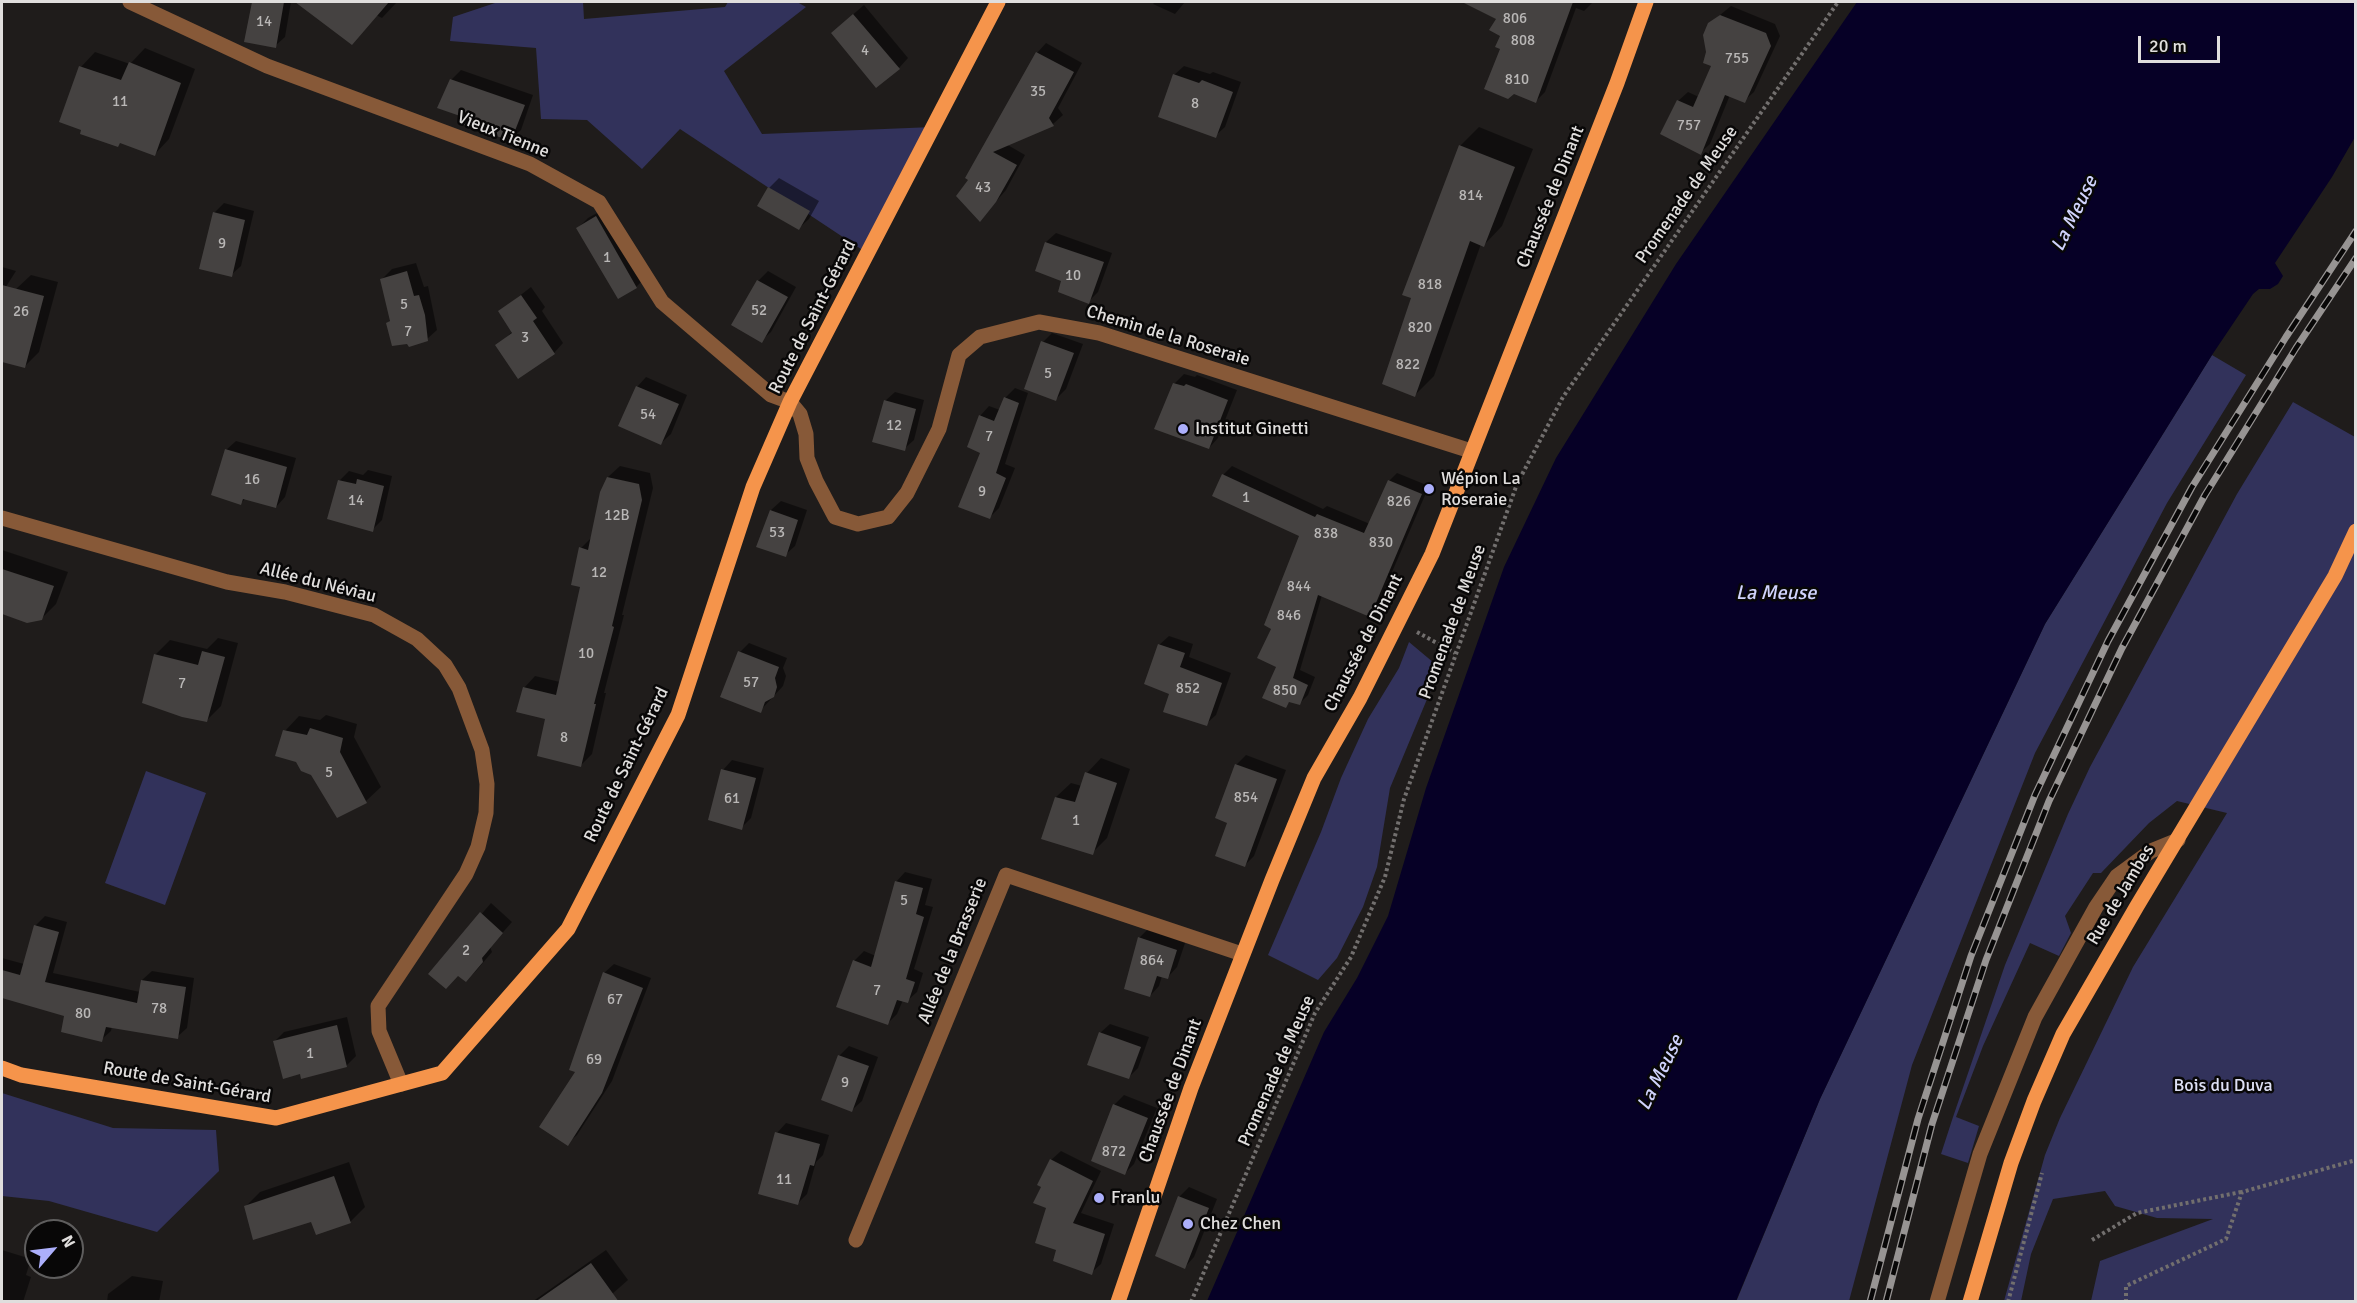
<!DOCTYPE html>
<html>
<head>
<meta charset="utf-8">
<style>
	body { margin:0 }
	#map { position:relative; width:2357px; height:1303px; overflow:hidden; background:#1f1c1b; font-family:Signika,sans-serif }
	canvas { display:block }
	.frame { position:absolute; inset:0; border:3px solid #e0dedd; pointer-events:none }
	.north { position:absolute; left:24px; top:1219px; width:60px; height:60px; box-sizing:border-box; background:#080707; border:2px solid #5e5d5d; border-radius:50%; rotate:62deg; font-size:16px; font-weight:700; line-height:24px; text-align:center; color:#e0dedd }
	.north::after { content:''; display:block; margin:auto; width:21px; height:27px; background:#acaffb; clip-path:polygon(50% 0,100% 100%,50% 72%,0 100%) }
	.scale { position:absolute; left:2138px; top:36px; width:82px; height:27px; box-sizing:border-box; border:3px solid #e0dedd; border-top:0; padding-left:8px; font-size:18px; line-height:21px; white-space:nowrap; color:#e0dedd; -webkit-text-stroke:4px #080707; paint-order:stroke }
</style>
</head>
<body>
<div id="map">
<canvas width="2357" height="1303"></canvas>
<div class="frame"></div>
<div class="north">N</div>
<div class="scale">20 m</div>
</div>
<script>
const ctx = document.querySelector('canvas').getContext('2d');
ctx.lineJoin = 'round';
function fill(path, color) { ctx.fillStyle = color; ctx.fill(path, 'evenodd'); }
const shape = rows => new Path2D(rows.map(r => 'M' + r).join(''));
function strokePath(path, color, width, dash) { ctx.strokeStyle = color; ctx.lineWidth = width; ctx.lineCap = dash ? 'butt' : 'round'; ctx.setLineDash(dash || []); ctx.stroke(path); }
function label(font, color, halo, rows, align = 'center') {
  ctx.font = font + ' Signika,sans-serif'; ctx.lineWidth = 5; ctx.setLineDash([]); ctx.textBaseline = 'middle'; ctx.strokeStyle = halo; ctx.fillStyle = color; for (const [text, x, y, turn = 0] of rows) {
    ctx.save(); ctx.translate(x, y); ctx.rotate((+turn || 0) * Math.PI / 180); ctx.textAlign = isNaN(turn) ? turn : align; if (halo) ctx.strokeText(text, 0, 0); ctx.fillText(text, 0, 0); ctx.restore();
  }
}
fill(shape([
	[498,2,583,2,584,19,725,7,728,2,797,2,806,7,724,71,762,134,933,127,867,253,680,129,642,169,587,120,541,119,536,48,450,41,453,17],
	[2212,355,2246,375,2167,503,2035,753,1912,1065,1849,1301,1736,1302,1820,1099,2045,624],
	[2293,402,2355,437,2355,1301,2091,1301,2100,1261,2213,1219,2157,1218,2115,1206,2105,1191,2053,1199,2031,1254,2021,1301,2004,1301,2045,1155,2060,1118,2133,967,2227,813,2177,801,2149,823,2101,873,2093,873,2065,916,2071,933,2059,956,2030,943,1983,1046,1956,1117,1979,1126,1968,1163,1941,1154,1953,1117,2005,965,2068,814,2090,767,2237,494],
	[1409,642,1440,668,1390,788,1377,867,1363,907,1337,958,1318,980,1268,955,1321,832,1341,778,1368,719,1399,668],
	[146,771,206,793,165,905,105,883],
	[2,1093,113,1128,216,1130,219,1171,157,1232,49,1201,2,1196]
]), '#32325b');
fill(shape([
	[1857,2,2355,2,2355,137,2332,177,2275,263,2283,276,2278,284,2270,289,2259,289,2253,294,2212,355,2045,624,1820,1099,1736,1301,1207,1301,1324,1032,1357,978,1388,916,1426,788,1504,567,1556,458,1676,264]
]), '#060026');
fill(shape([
	[253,2,291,2,285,37,275,46,246,41],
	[321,2,397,2,382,18,376,15,312,13],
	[1155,2,1185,2,1175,14,1153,4],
	[1486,2,1593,2,1584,11,1576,8,1545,92,1536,101,1502,48,1498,18,1483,11],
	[864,5,908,58,899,68,842,24],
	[1731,6,1775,24,1780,36,1754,92,1744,101,1730,95,1710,144,1700,153,1678,101,1688,92,1699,97,1713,65,1708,52,1709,24],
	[1046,43,1082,63,1058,108,1063,115,1053,124,1006,144,1025,155,1006,190,980,220,970,180,1037,53],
	[145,48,195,69,169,139,155,154,83,129,81,67,95,52,130,64],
	[1184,66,1210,74,1213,72,1241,82,1225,127,1215,136,1174,75],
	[461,70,533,95,521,130,511,139,464,116,451,80],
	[1479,127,1533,149,1502,226,1484,245,1481,244,1434,376,1415,395,1460,146],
	[779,178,819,201,809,219,799,228,769,188],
	[224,203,254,211,241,266,231,275,214,213],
	[606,208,646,277,636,287,618,297,578,228,588,218],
	[1056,233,1112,253,1098,292,1088,302,1063,280,1046,242],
	[416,263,424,287,428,286,437,330,427,339,388,323,391,319,382,279,392,269],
	[2,267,16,271,2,293],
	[768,271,796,287,771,332,761,341,733,325,758,281],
	[31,275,58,282,39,352,24,367,2,361,2,352,16,289],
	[531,287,545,307,542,311,563,343,554,353,497,346,513,331,500,311],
	[1052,333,1083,344,1066,389,1056,399,1043,342],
	[1184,374,1195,377,1197,375,1237,390,1218,438,1209,448,1174,384],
	[646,377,687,395,671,434,661,443,637,387],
	[1015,388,1028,393,1005,464,1015,468,999,508,989,518,980,416,989,406,1000,410,1005,398],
	[895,392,924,400,914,440,904,449,885,401],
	[236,441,296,458,285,497,276,507,246,498,241,503,226,450],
	[620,466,650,473,653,488,622,615,624,615,604,693,606,693,592,754,581,765,524,688,535,676,560,682,582,586,581,548,592,537,608,477],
	[1232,466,1323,509,1327,506,1370,524,1389,481,1397,473,1429,486,1377,607,1369,615,1322,595,1300,670,1315,677,1308,695,1300,703,1291,700,1285,706,1273,628,1301,536,1214,495,1224,474],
	[368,470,392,476,382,520,372,530,339,481,349,471,363,475],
	[781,501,807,510,795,546,785,555,771,510],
	[2,550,68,572,56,604,41,619,27,622,2,614],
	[1169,636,1193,644,1189,657,1231,673,1216,715,1206,724,1171,693,1159,645],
	[218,638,238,643,221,706,207,720,155,655,170,640,207,649],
	[749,643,787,658,783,668,786,676,783,686,760,711,740,652],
	[326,715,357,724,354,737,381,787,366,801,338,816,285,731,299,716,320,720],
	[1246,755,1286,770,1254,856,1244,866,1229,822,1236,765],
	[1101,758,1130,769,1107,838,1092,853,1056,797,1071,783,1082,786,1087,773],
	[732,760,764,768,751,818,741,828,723,770],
	[905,872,932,879,925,905,933,907,914,969,923,973,917,992,907,1001,903,1000,897,1014,888,1023,854,961,864,951,876,956,896,882],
	[491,903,512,922,490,947,492,952,476,971,466,980,458,974,430,974],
	[45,916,67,922,53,973,140,992,142,980,152,971,194,978,187,1028,177,1037,112,1026,111,1031,101,1040,66,1015,2,996,2,958,24,964,36,925],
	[1149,928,1186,940,1177,967,1168,977,1162,976,1159,986,1150,996,1139,938],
	[614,964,651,978,612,1081,577,1135,567,1144,604,973],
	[347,1017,356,1056,346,1066,274,1042,284,1032],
	[1110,1024,1149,1037,1138,1068,1129,1077,1100,1033],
	[849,1046,878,1057,862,1101,852,1110,839,1056],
	[1124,1095,1157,1108,1134,1164,1125,1173,1114,1105],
	[786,1123,829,1135,823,1155,816,1162,807,1194,798,1203,777,1133],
	[1061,1151,1101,1171,1081,1213,1114,1224,1101,1264,1091,1273,1058,1249,1048,1207,1051,1160],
	[349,1162,365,1207,350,1222,312,1220,245,1207,260,1192],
	[1189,1187,1217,1199,1194,1257,1185,1267,1157,1256,1179,1197],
	[2,1250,31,1259,26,1275,31,1277,23,1302,2,1302],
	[606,1250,628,1280,603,1302,532,1302],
	[132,1276,163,1281,159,1302,107,1302,108,1294]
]), '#0007');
fill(shape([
	[252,2,284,2,276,48,244,42],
	[295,2,389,2,352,45],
	[1462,2,1573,2,1536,103,1514,94,1508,99,1484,89,1500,49,1495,47,1500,36,1489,30,1496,19],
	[853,14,900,69,876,88,831,33],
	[1720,15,1766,33,1771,46,1745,103,1725,95,1701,155,1660,134,1677,100,1693,107,1711,66,1703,63,1706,52,1703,35,1708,23],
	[1036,52,1074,72,1049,118,1054,126,993,152,1017,165,996,202,980,222,956,196,968,180,965,178],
	[129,62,181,83,155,156,120,143,118,147,80,134,81,130,59,122,79,66,121,80],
	[1173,74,1199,83,1202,80,1233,92,1216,138,1158,117],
	[450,79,525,105,511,141,461,124,463,117,437,108],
	[1459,145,1515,167,1484,247,1470,241,1415,397,1382,384,1411,298,1402,295],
	[768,187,810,211,799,230,757,206],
	[213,212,245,220,232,277,199,269],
	[596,216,637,288,618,299,576,228],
	[1045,242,1104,262,1089,304,1058,292,1061,281,1035,271],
	[407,271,414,296,419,295,425,315,428,341,409,347,407,344,392,346,386,323,390,321,380,279],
	[757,280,788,297,762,343,731,325],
	[2,285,44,296,25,368,2,362],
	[521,295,537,318,533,321,555,354,518,379,495,345,512,333,498,311],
	[1041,341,1074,353,1056,401,1024,389],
	[1173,383,1184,386,1186,384,1228,400,1209,449,1154,429],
	[636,386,679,404,661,445,618,426],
	[1004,397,1019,403,996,473,1006,478,990,519,958,507,980,453,967,447,979,415,994,421],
	[884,400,916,409,905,451,872,442],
	[225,449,287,467,276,508,243,499,241,505,211,495],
	[1222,474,1315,517,1317,514,1364,533,1388,480,1422,494,1370,617,1318,595,1293,678,1308,685,1300,705,1289,702,1286,708,1262,698,1276,667,1257,658,1271,629,1264,625,1299,536,1212,496],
	[607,477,639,484,642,500,612,626,614,627,594,704,596,704,581,767,537,756,545,719,516,712,523,687,556,695,580,587,571,585,579,547,588,550,600,492],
	[357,479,384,486,373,532,327,519,338,480,356,484],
	[770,510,798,520,786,557,756,547],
	[2,569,54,586,42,620,27,623,2,614],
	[1158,644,1185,653,1180,667,1222,683,1207,726,1163,712,1169,694,1144,684],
	[202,651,225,657,207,722,182,717,142,703,154,654,198,665],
	[738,651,779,667,775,678,777,687,774,697,765,702,761,713,720,697],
	[310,728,343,738,340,752,367,803,337,818,311,775,301,771,296,762,275,756,283,730,307,735],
	[1235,764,1277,779,1245,867,1215,856,1227,823,1215,818],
	[721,769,756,778,742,830,708,820],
	[1085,772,1117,783,1093,855,1041,839,1055,797,1075,802],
	[895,881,923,888,916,914,924,917,906,979,915,982,908,1003,897,1000,888,1025,836,1007,853,960,871,967],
	[480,912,503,933,482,958,483,962,466,982,458,976,446,989,428,974],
	[34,925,59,932,45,982,137,1003,141,980,186,987,178,1039,106,1027,102,1042,61,1032,64,1016,2,998,2,970,20,975],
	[1138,937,1177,950,1168,979,1157,976,1150,997,1124,989],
	[603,972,643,988,602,1093,568,1146,539,1127,575,1072,569,1070],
	[337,1025,347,1067,301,1079,300,1074,283,1079,273,1041],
	[1099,1032,1141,1047,1129,1079,1087,1065],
	[838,1055,869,1066,852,1112,821,1100],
	[1113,1104,1148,1118,1125,1175,1091,1161],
	[775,1132,820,1144,814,1166,810,1165,798,1205,758,1194],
	[1050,1159,1093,1181,1073,1223,1105,1234,1092,1275,1053,1261,1056,1250,1035,1243,1046,1208,1033,1203,1041,1187,1037,1185],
	[334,1176,351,1223,316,1235,311,1222,253,1240,244,1206],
	[1178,1196,1209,1208,1185,1269,1155,1256],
	[591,1263,619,1302,535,1302]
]), '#454241');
strokePath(shape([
	[1417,632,1455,653],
	[2092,1240,2137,1213,2241,1192],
	[1191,1302,1315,1013,1351,957,1385,877,1404,799,1517,484,1563,397,1838,2],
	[2008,1302,2042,1173],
	[2126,1302,2126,1286,2226,1239,2242,1192,2356,1160]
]), '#726f6e', 4, [3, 3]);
strokePath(shape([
	[130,2,267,66,530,164,599,202,662,302,771,395,790,402,800,414,806,434,807,458,816,481,835,517,858,524,888,517,907,493,939,429,959,355,980,337,1039,322,1099,333,1471,451],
	[2,518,227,582,285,592,374,615,417,639,445,665,459,688,482,750,487,784,486,813,478,847,466,874,378,1006,379,1031,401,1084],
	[856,1240,1006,875,1242,954],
	[1937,1302,1980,1154,2035,1017,2096,907,2117,876,2151,851,2178,840]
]), '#875938', 15);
strokePath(shape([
	[2,1068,21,1075,276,1118,442,1073,568,929,678,715,753,487,790,402,998,2],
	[1118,1302,1191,1088,1272,880,1314,778,1360,698,1432,554,1617,83,1646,2],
	[1970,1302,2011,1163,2034,1101,2063,1034,2137,906,2335,576,2356,531]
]), '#f5944b', 15);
const rail = shape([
	[1870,1302,1918,1119,1971,956,2035,795,2108,641,2192,487,2286,337,2356,231],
	[1886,1302,1932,1124,1986,960,2049,801,2122,648,2205,495,2296,348,2356,258]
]);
strokePath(rail, '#979493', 7);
strokePath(rail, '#080707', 4.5, [14]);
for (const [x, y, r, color] of [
	[1183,429,6,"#acaffb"],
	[1429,489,6,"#acaffb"],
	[1099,1198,6,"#acaffb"],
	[1188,1224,6,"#acaffb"]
]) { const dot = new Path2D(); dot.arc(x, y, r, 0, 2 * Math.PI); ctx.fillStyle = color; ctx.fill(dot); strokePath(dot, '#080707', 2); }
label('15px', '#b9b7b6', null, [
	["806",1515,19],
	["14",264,22],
	["808",1523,41],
	["4",865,51],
	["755",1737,59],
	["810",1517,80],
	["35",1038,92],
	["11",120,102],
	["8",1195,104],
	["757",1689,126],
	["43",983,188],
	["814",1471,196],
	["9",222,244],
	["1",607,258],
	["10",1073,276],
	["818",1430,285],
	["5",404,305],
	["52",759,311],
	["26",21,312],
	["820",1420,328],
	["7",408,332],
	["3",525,338],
	["822",1408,365],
	["5",1048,374],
	["54",648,415],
	["12",894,426],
	["7",989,437],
	["16",252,480],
	["9",982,492],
	["1",1246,498],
	["14",356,501],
	["826",1399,502],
	["12B",617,516],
	["53",777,533],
	["838",1326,534],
	["830",1381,543],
	["12",599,573],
	["844",1299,587],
	["846",1289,616],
	["10",586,654],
	["57",751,683],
	["7",182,684],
	["852",1188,689],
	["850",1285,691],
	["8",564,738],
	["5",329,773],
	["854",1246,798],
	["61",732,799],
	["1",1076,821],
	["5",904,901],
	["2",466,951],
	["864",1152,961],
	["7",877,991],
	["67",615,1000],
	["78",159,1009],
	["80",83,1014],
	["1",310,1054],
	["69",594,1060],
	["9",845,1083],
	["872",1114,1152],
	["11",784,1180]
]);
label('18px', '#e0dedd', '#080707', [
	["Vieux Tienne",503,135,22],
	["Promenade de Meuse",1687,195,-55],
	["Chaussée de Dinant",1551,197,-68],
	["Route de Saint-Gérard",813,317,-63],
	["Chemin de la Roseraie",1168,336,17],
	["Allée du Néviau",318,583,14],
	["Promenade de Meuse",1453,622,-70],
	["Chaussée de Dinant",1364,643,-63],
	["Route de Saint-Gérard",627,765,-64],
	["Rue de Jambes",2121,895,-59],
	["Allée de la Brasserie",953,951,-68],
	["Promenade de Meuse",1277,1071,-66],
	["Route de Saint-Gérard",187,1083,10],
	["Chaussée de Dinant",1171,1091,-70]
]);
label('18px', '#e0dedd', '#080707', [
	["Institut Ginetti",1195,429],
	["Wépion La",1441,479],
	["Roseraie",1441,500],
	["Franlu",1111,1198],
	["Chez Chen",1200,1224]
], 'left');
label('18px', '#dee0f5', '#080707', [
	["Bois du Duva",2223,1086]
]);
label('italic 20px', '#d0d3fc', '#080707', [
	["La Meuse",2075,214,-64],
	["La Meuse",1776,594],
	["La Meuse",1661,1073,-64]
]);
</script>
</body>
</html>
